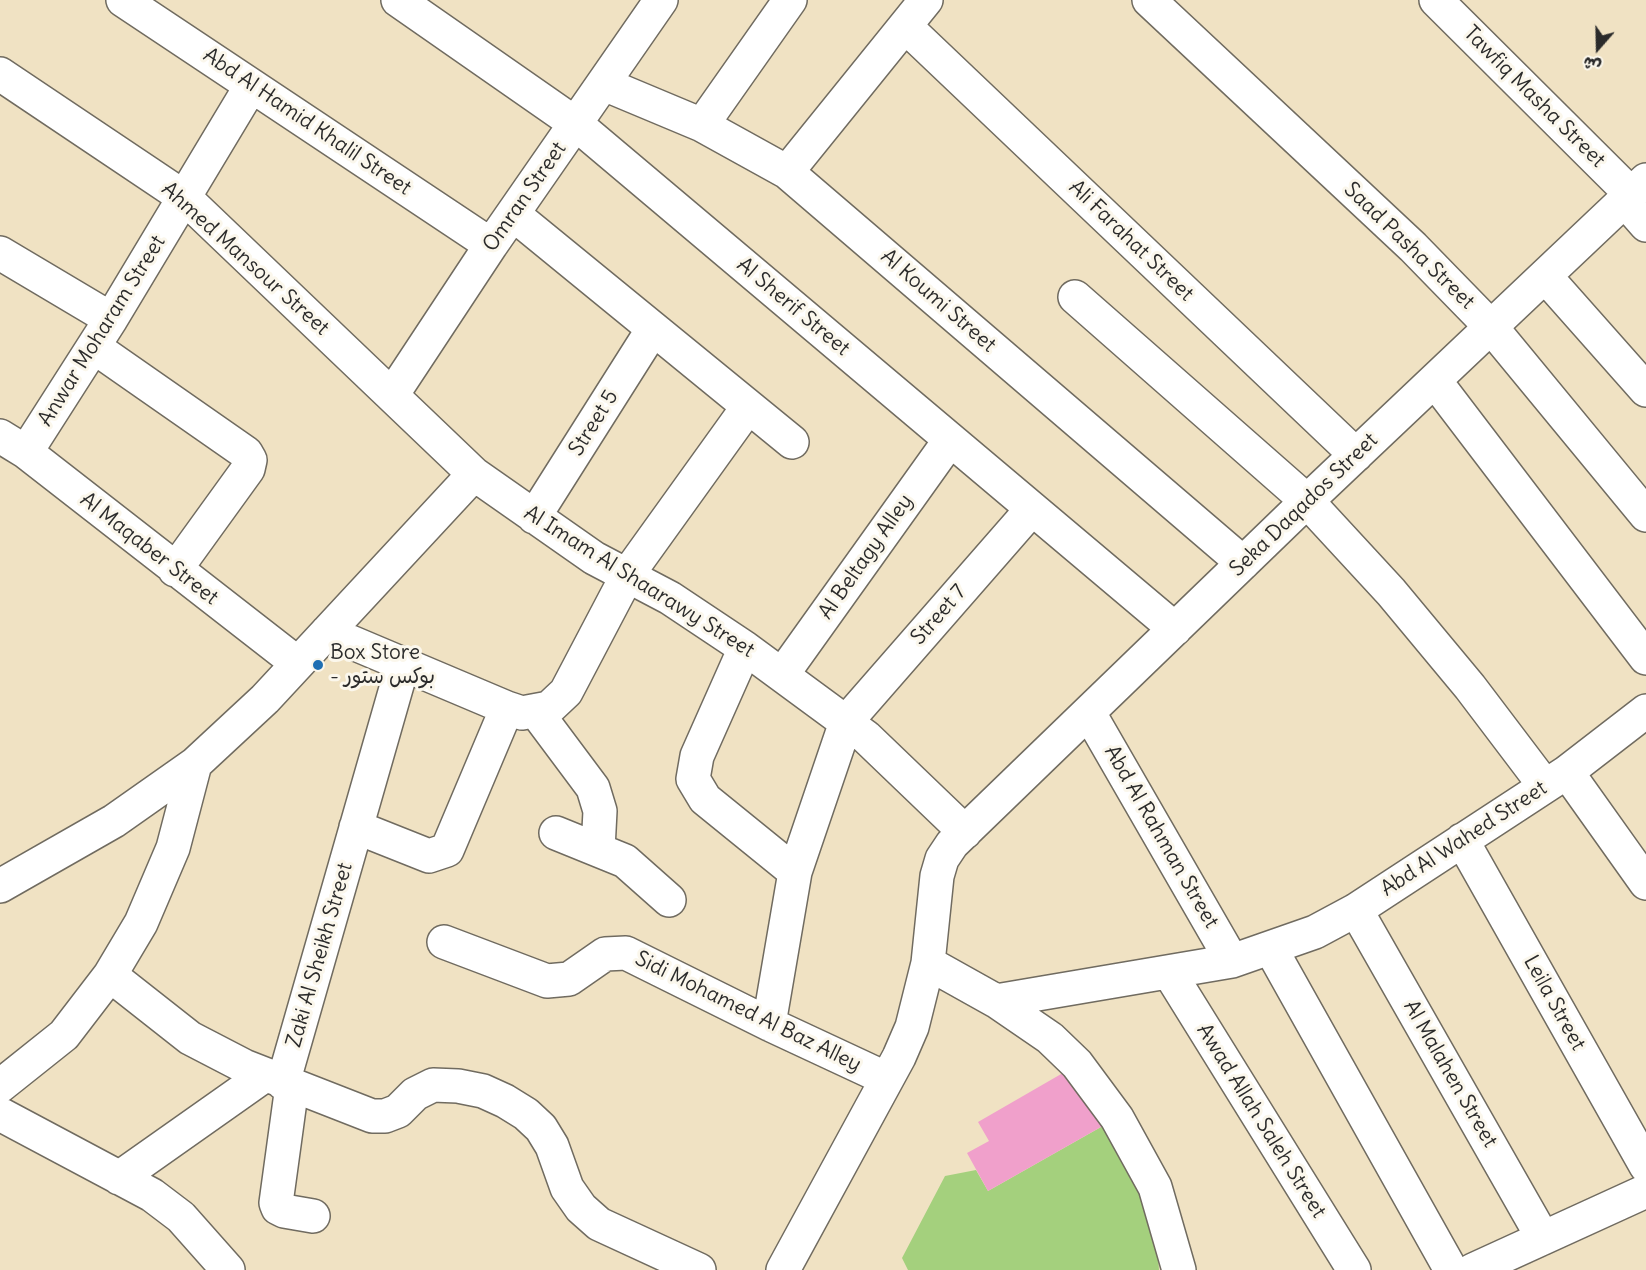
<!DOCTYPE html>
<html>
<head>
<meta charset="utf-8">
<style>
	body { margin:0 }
	#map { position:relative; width:1646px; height:1270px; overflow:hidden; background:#f0e2c3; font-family:Delius,"Playpen Sans Arabic",sans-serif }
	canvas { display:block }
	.north { position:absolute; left:1568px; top:18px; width:60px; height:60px; -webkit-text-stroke:4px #fbf7ec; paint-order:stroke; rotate:200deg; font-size:16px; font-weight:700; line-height:24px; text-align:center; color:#2b2b2b }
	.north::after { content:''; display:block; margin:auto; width:21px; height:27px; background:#2b2b2b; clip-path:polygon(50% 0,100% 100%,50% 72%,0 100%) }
</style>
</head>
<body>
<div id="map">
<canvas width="1646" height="1270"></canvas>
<div class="north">ش</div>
</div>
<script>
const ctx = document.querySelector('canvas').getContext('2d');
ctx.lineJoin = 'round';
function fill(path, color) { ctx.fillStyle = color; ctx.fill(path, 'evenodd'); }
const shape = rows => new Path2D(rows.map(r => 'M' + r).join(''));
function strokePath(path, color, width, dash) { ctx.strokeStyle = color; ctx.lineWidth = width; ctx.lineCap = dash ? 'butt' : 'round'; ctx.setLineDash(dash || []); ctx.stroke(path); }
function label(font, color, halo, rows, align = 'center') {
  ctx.font = font + ' Delius,"Playpen Sans Arabic",sans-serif'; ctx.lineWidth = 6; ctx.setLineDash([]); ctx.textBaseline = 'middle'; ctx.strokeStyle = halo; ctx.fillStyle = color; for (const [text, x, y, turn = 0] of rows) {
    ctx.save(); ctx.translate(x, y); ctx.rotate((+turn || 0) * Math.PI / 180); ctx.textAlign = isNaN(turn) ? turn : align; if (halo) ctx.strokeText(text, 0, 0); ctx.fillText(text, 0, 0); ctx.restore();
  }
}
fill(shape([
	[1108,1123,1156,1227,1159,1270,908,1270,902,1258,945,1176,976,1170,988,1191]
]), '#a4d07d');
fill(shape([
	[1075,1066,1108,1123,988,1191,967,1153,989,1141,978,1122]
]), '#f0a0cb');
const minor = shape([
	[123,0,491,245],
	[398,0,576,124,1175,629],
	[1149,0,1413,247,1491,327,1646,515],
	[1436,0,1631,194],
	[905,26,1356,455],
	[0,74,185,198,474,474,594,558,670,598,745,648,866,737,965,832],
	[604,84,702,125,787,172,1243,563],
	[702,125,790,0],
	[787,172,926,0],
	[1625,201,1646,225],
	[513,214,792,442],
	[0,253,111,319],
	[1545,276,1646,390],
	[1075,297,1307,501,1391,592,1470,687,1545,786],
	[94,347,246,453,250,460,248,469,175,570],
	[1435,381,1646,658],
	[392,395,491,245,661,0],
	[0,436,26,452,297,663],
	[26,452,111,319,251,86],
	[534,517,653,329],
	[327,632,507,708,522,713,549,708,566,692,628,574,748,407],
	[745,648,697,756,693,779,705,799,795,872],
	[782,675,950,440],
	[537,713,593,788,600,811,598,849],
	[1089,713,1232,961],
	[1567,772,1646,883],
	[356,827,429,856,447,850,507,708],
	[556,833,625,861,669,900],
	[1462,840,1646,1166],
	[0,886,114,821,195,764,265,699,474,474],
	[1356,910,1543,1238],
	[444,942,547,981,569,979,605,954,626,953,769,1024,887,1079],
	[1271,949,1451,1270],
	[928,963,996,1001,1050,1038,1077,1064,1117,1118,1155,1187,1179,1270],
	[1169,972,1354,1270],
	[110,975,190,1038,244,1066,372,1116,385,1116,398,1111,415,1094,433,1085,458,1086,483,1091,505,1101,526,1114,541,1128,552,1146,567,1188,581,1208,599,1224,699,1270],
	[996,1001,1232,961,1315,932,1356,910,1567,772,1646,711],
	[769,1024,795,872,846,722,1032,509],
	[283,1083,403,664],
	[0,1086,64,1035,110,975,141,923,173,848,195,764],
	[292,1086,276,1203,278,1208,284,1211,313,1216],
	[0,1114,152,1195,181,1217,228,1270],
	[119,1178,265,1075],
	[783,1270,899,1057,912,1027,928,963,937,876,942,859,952,844,1307,501,1646,180],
	[1473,1270,1646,1191]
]);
strokePath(minor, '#706b60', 36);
strokePath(minor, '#fff', 33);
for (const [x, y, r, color] of [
	[318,665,6,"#1f6fb2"]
]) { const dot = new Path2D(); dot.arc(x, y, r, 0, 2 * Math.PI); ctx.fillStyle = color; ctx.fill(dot); strokePath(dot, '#fbf7ec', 2); }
label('21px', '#2b2b2b', '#fbf7ec', [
	["Tawfiq Masha Street",1534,97,45],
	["Abd Al Hamid Khalil Street",307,122,34],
	["Omran Street",525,197,-55],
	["Ali Farahat Street",1131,241,44],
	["Saad Pasha Street",1409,246,44],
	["Ahmed Mansour Street",245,259,42],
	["Al Koumi Street",938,301,41],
	["Al Sherif Street",793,307,40],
	["Anwar Moharam Street",102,331,-58],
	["Street 5",594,423,-58],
	["Seka Daqados Street",1304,505,-44],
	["Al Maqaber Street",149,549,38],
	["Al Beltagy Alley",866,557,-55],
	["Al Imam Al Shaarawy Street",639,582,32],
	["Street 7",939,615,-49],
	["Abd Al Rahman Street",1161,837,60],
	["Abd Al Wahed Street",1464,839,-33],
	["Zaki Al Sheikh Street",320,955,-74],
	["Leila Street",1554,1003,61],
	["Sidi Mohamed Al Baz Alley",748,1012,26],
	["Al Malahen Street",1450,1074,60],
	["Awad Allah Saleh Street",1261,1121,58]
]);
label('21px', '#2b2b2b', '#fbf7ec', [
	["Box Store",330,653],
	["- بوكس ستور",330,677]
], 'left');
</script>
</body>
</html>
